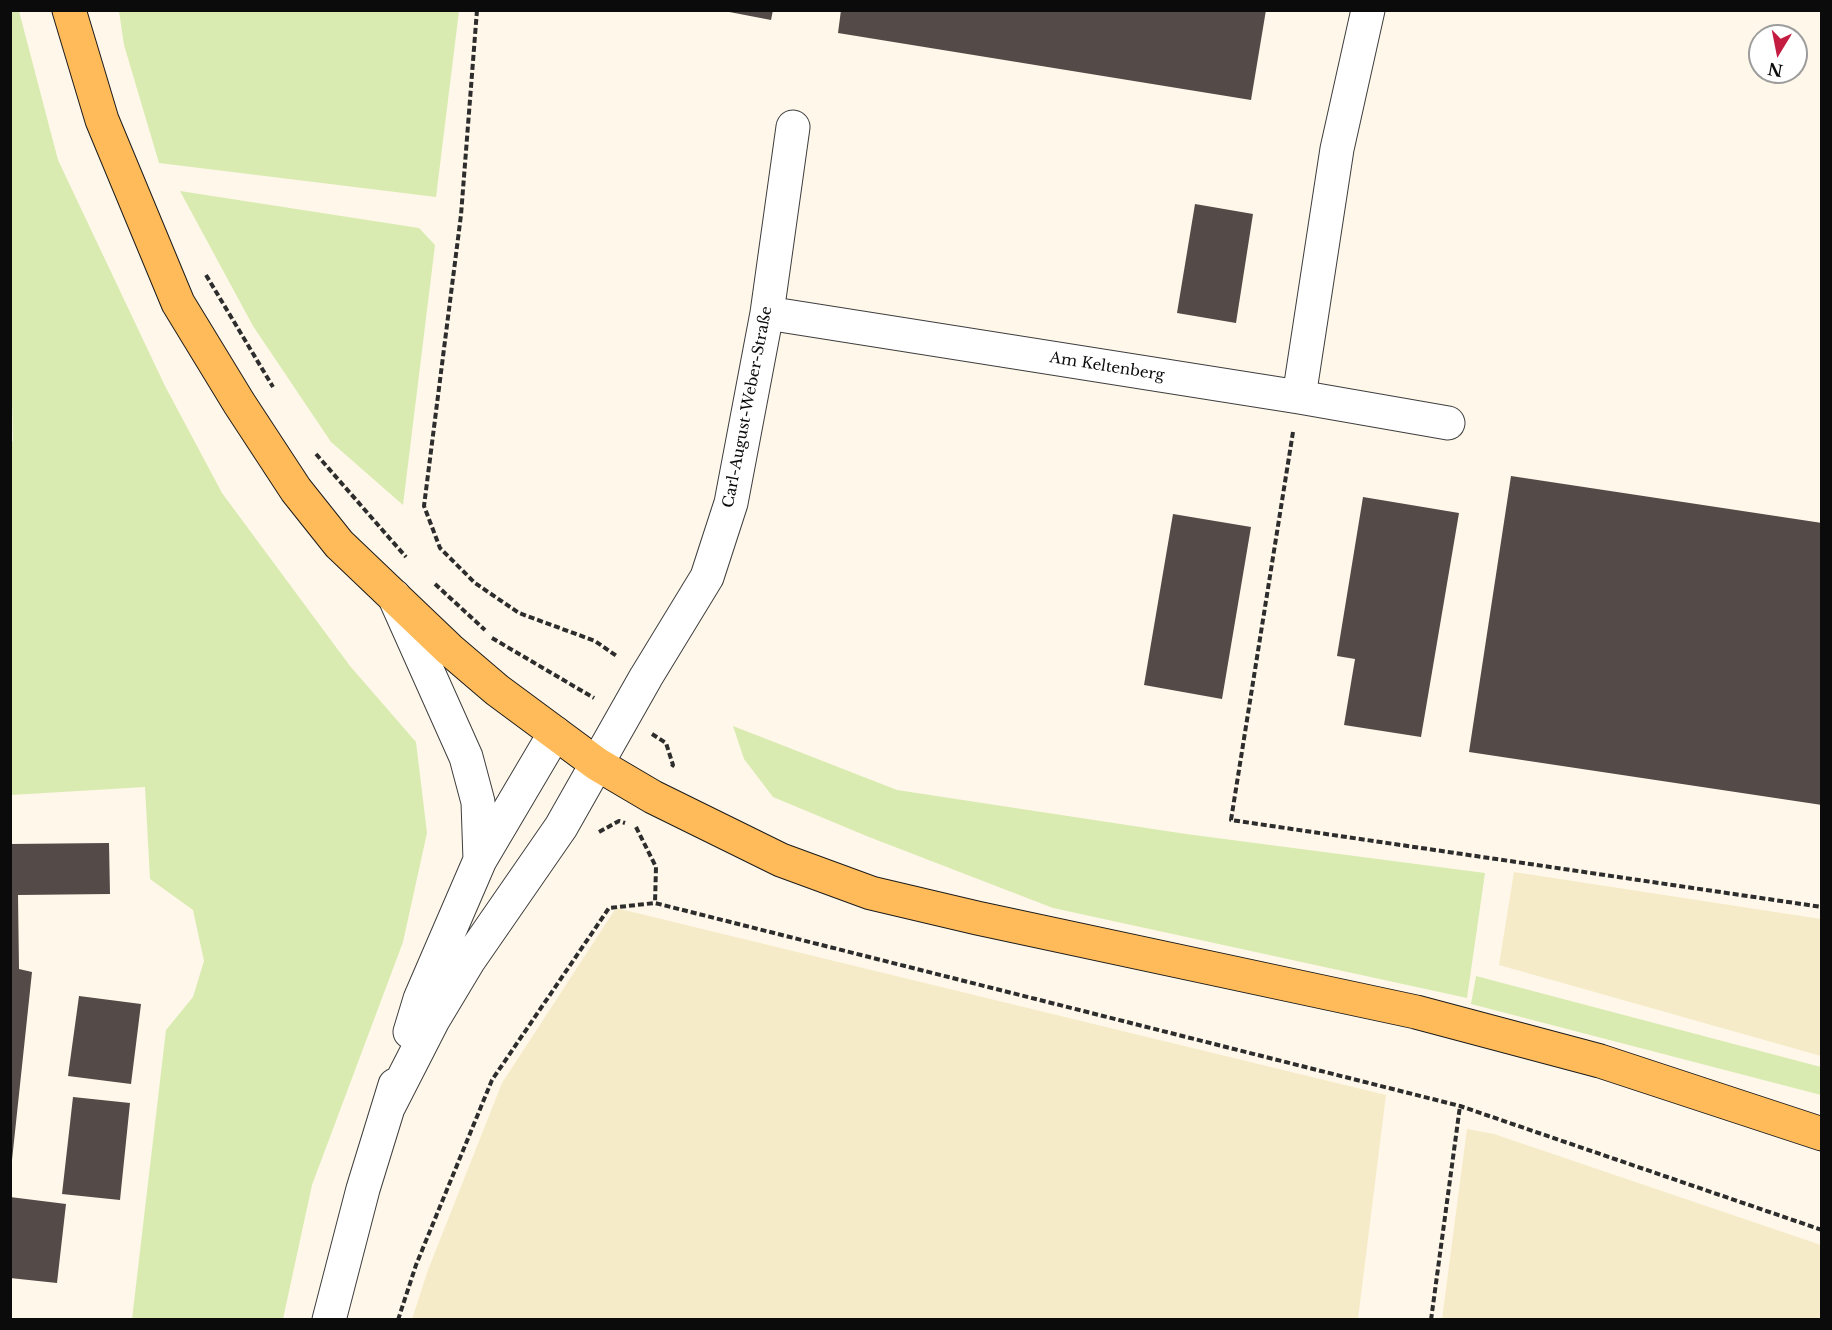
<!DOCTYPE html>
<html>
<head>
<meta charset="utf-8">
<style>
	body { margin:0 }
	#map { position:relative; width:1832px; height:1330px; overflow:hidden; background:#fff7e9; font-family:"Libre Baskerville",serif }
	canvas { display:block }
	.frame { position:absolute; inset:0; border:12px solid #0b0b0b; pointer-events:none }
	.north { position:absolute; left:1748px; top:24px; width:60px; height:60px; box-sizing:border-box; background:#fff; border:2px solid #9d9d9d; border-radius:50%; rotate:190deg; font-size:16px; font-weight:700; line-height:24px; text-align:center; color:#0b0b0b }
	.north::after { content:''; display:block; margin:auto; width:21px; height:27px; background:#c31c40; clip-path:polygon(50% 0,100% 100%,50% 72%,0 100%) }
</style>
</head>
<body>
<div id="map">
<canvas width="1832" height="1330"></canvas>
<div class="frame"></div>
<div class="north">N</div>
</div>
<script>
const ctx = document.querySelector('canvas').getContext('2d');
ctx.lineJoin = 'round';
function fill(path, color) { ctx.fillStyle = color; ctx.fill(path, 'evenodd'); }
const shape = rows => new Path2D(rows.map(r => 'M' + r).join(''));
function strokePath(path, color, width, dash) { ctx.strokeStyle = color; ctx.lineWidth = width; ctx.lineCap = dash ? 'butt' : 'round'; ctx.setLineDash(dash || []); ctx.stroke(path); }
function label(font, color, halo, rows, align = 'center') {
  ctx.font = font + ' "Libre Baskerville",serif'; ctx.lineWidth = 6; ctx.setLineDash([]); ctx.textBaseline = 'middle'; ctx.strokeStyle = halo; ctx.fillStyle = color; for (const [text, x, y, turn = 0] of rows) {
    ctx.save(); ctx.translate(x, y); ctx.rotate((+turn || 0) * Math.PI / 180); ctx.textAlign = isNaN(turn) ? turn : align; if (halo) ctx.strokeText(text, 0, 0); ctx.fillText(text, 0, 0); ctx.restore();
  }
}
fill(shape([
	[1514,872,1821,919,1821,1056,1499,965],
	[616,908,1386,1095,1358,1319,412,1319,428,1270,502,1083],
	[1467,1129,1494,1134,1821,1245,1821,1319,1442,1319]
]), '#f6ebc8');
fill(shape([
	[19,11,58,160,165,386,222,493,350,666,416,742,427,833,403,942,312,1185,283,1319,132,1319,166,1030,193,997,204,961,193,910,150,879,145,787,11,795,10,442,13,441,10,311,10,11],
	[119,11,459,11,436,197,159,163,124,45],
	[180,191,419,228,435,245,403,505,331,442,253,326],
	[733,726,897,790,1186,834,1485,873,1467,998,1053,908,869,837,773,797,744,759],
	[1476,976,1821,1067,1821,1095,1471,1004]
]), '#d9ebb1');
fill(shape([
	[719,10,773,10,771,20],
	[841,10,1266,10,1251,100,838,33],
	[1195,204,1253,214,1236,323,1177,313],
	[1511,476,1822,523,1822,805,1469,752],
	[1363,497,1459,513,1421,737,1344,725,1355,659,1337,656],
	[1173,514,1251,527,1222,699,1144,685],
	[109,843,110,894,18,895,19,969,32,972,12,1160,10,1160,10,844],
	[79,996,141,1004,131,1084,68,1076],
	[73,1097,130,1103,120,1200,62,1194],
	[10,1197,66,1204,57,1283,10,1278]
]), '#544a47');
const minor = shape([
	[767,313,1299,397,1448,423],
	[1299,397,1337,149,1368,10],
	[394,596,466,757,478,802,480,860],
	[410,1032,420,999,480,860,555,733],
	[389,1106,433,1020,469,960,561,827,646,677,707,577,731,503,767,313,793,127],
	[329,1320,363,1189,395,1085]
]);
const major = shape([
	[69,10,102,120,178,303,239,403,296,490,339,544,449,649,497,690,597,764,653,797,781,860,871,893,977,918,1416,1012,1600,1061,1822,1134]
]);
strokePath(minor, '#3e3e3e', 35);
strokePath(major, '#1c1c1c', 35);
strokePath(shape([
	[477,10,461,215,424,506,440,548,475,583,519,613,595,641,618,657],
	[206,275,273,387],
	[1293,432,1231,820,1822,907],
	[316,454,406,557],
	[435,584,485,630],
	[492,638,594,698],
	[652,734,666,743,673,765,671,768],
	[636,827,656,867,655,903],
	[599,832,619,821,625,823],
	[398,1320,416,1265,492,1080,609,908,655,903,1460,1106,1822,1230],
	[1431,1320,1460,1106]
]), '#2d2d2d', 4, [6, 3]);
strokePath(minor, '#fff', 33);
strokePath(major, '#ffbb59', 33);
label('15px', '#0b0b0b', '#fff', [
	["Am Keltenberg",1107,367,9],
	["Carl-August-Weber-Straße",748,407,-79]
]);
</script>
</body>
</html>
